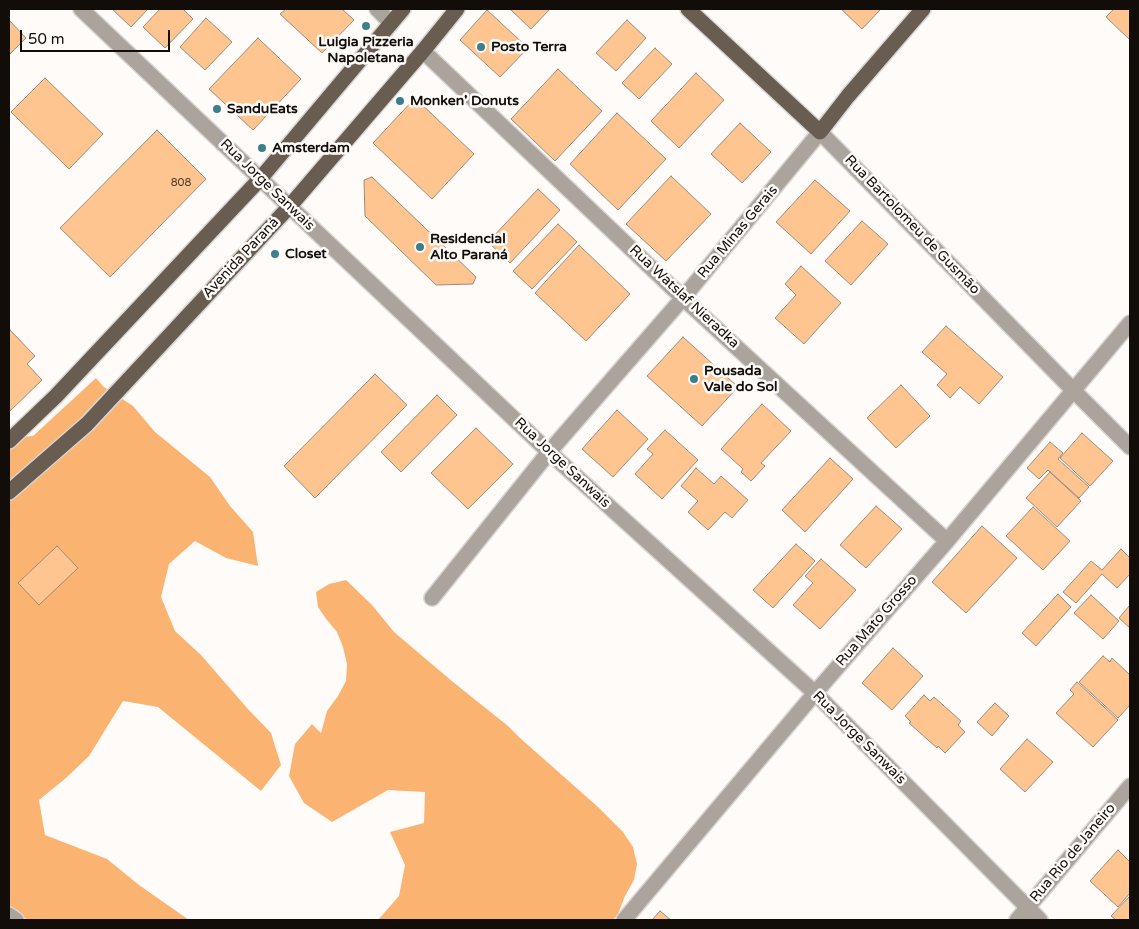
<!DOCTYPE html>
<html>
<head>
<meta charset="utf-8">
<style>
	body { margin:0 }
	#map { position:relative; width:1139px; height:929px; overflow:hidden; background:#fffbf8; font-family:"Varela Round",sans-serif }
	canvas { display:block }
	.frame { position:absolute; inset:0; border:10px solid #120d08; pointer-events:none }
	.scale { position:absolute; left:20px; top:30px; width:150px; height:22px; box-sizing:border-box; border:2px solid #120d08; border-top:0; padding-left:6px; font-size:15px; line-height:18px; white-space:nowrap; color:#120d08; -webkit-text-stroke:4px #fffbf8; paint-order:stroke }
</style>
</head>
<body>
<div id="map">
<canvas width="1139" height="929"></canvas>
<div class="frame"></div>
<div class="scale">50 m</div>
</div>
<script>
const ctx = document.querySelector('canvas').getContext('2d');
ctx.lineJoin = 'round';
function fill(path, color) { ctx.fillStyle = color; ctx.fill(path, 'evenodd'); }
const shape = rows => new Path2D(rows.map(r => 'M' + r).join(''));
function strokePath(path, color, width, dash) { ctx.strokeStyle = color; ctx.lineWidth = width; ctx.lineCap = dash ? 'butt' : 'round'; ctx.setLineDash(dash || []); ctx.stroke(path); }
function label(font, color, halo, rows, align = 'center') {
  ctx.font = font + ' "Varela Round",sans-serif'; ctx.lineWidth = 5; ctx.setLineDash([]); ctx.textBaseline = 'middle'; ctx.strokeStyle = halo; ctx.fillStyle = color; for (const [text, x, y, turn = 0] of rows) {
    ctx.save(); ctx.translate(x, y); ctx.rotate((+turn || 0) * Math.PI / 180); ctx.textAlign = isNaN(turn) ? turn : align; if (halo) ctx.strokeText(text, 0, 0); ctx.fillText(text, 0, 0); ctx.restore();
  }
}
fill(shape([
	[96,378,104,387,133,406,155,432,210,477,230,506,253,532,258,566,226,558,195,541,169,564,161,597,175,631,201,655,247,708,271,733,281,765,261,791,158,707,123,701,89,756,66,778,39,800,45,835,107,859,139,885,189,920,29,920,20,916,9,906,9,438,33,436],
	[346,580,372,605,394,632,453,682,508,726,520,738,598,807,623,832,633,847,637,864,634,880,625,896,618,914,613,920,378,920,399,896,405,865,390,832,424,823,425,792,388,790,332,822,304,803,289,776,295,744,312,724,321,733,327,711,338,696,346,681,347,664,343,647,337,632,327,620,318,607,316,592,329,584]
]), '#fab371');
const building = shape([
	[112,9,148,9,131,27,112,9],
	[160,9,183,9,193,19,165,48,143,27,160,9],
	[286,9,342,9,354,20,322,53,280,14,286,9],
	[510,9,550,9,531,29,510,9],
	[841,9,881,9,862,29,841,9],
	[1114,9,1130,9,1130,40,1106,17,1114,9],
	[487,10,528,48,500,77,460,40,487,10],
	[206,18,232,42,205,70,180,47,206,18],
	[9,20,26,38,9,55,9,20],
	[627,20,646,38,616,71,596,53,627,20],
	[258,38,301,79,253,130,209,89,258,38],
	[655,48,672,64,639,99,622,83,655,48],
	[558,69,602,111,555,161,511,119,558,69],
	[696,73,724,100,679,148,651,121,696,73],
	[45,78,103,134,69,169,11,112,45,78],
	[415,98,474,154,432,199,373,143,415,98],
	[617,113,666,159,618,210,570,164,617,113],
	[740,123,771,152,742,183,711,154,740,123],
	[157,130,206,179,110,277,60,228,157,130],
	[671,176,711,214,666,261,626,224,671,176],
	[372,177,476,277,473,284,436,285,365,216,364,180,372,177],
	[815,180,850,211,811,254,776,222,815,180],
	[538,189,560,210,510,263,488,242,538,189],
	[862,221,888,244,851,285,825,261,862,221],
	[558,224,577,242,532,289,513,271,558,224],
	[579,245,630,294,586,341,535,293,579,245],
	[801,266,841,303,804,344,775,318,796,295,785,284,801,266],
	[946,326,1003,377,979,404,960,387,950,398,937,385,947,374,922,352,946,326],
	[10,330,35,356,27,364,42,380,9,412,9,331,10,330],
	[683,337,738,387,702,426,647,376,683,337],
	[375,374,407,405,315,498,284,466,375,374],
	[901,385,930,416,896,448,867,418,901,385],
	[437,395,457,415,401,472,381,452,437,395],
	[762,404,791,431,761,463,765,466,751,481,741,472,743,469,721,449,762,404],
	[617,410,648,439,613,477,582,449,617,410],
	[476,428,513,464,468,509,431,473,476,428],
	[665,430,698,460,662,499,635,474,653,454,647,449,665,430],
	[1082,433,1113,461,1090,486,1060,458,1082,433],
	[1050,442,1063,453,1058,459,1089,487,1079,498,1048,470,1039,479,1027,468,1050,442],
	[830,458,853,479,805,532,782,510,830,458],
	[696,468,714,484,721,476,748,500,732,518,725,512,708,530,688,512,698,501,681,486,696,468],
	[1050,472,1081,501,1057,527,1026,498,1050,472],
	[876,506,902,529,866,568,840,545,876,506],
	[1033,507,1070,541,1043,570,1006,536,1033,507],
	[982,526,1017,558,966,613,932,582,982,526],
	[796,544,815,561,773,608,753,590,796,544],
	[57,546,78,568,39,605,18,583,57,546],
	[1121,549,1130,558,1130,574,1117,588,1102,574,1076,603,1063,592,1091,561,1102,570,1121,549],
	[821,559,856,590,820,629,793,605,813,583,805,576,821,559],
	[1058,594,1071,607,1036,646,1022,633,1058,594],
	[1091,595,1119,621,1103,639,1074,613,1091,595],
	[1130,605,1130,628,1119,618,1130,605],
	[893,648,923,676,892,710,862,683,893,648],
	[1103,656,1110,662,1112,658,1130,675,1130,705,1118,718,1079,682,1103,656],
	[1077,682,1118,720,1093,747,1056,713,1074,694,1070,690,1077,682],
	[924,695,930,701,934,697,961,721,958,725,965,732,945,753,938,746,937,748,909,723,911,722,905,716,924,695],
	[995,703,1009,716,992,736,977,722,995,703],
	[1027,739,1053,762,1025,792,1000,769,1027,739],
	[1118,850,1130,862,1130,893,1118,907,1090,881,1118,850],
	[1130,896,1130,920,1116,920,1111,916,1130,896],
	[660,911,671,920,652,920,660,911]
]);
fill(building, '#fec591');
strokePath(building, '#9c8c7e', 1);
const minor = shape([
	[81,9,549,452,815,693,1040,920],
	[377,9,391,23],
	[423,51,683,298,947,541],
	[432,598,549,452,683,298,820,132,1074,391,1130,447],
	[9,915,16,920],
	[624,920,815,693,947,541,1130,323],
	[1017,920,1130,786]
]);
const major = shape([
	[688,9,820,132,848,96,923,9],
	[9,441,56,396,260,179,403,9],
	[9,492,87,424,289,207,423,51,457,9]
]);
strokePath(minor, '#d9d5d2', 18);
strokePath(major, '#d9d5d2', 18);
strokePath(minor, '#aba49d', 15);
strokePath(major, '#695c51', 15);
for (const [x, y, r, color] of [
	[366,26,5,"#3b7f8d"],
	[481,47,5,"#3b7f8d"],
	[400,101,5,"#3b7f8d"],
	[217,109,5,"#3b7f8d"],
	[262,148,5,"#3b7f8d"],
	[420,247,5,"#3b7f8d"],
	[275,254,5,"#3b7f8d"],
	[694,379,5,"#3b7f8d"]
]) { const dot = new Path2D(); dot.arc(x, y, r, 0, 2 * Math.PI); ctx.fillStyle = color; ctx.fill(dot); strokePath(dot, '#fffbf8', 2); }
label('11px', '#4d3b2a', null, [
	["808",181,183]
]);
label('bold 14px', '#120d08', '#fffbf8', [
	["Luigia Pizzeria",366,42,"center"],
	["Napoletana",366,58,"center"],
	["Posto Terra",491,47],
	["Monken' Donuts",410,101],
	["SanduEats",227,109],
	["Amsterdam",272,148],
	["Residencial",430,239],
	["Alto Paraná",430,255],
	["Closet",285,254],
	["Pousada",704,371],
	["Vale do Sol",704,387]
], 'left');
label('14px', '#120d08', '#fffbf8', [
	["Rua Jorge Sanwais",267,185,44],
	["Rua Bartolomeu de Gusmão",912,225,46],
	["Rua Minas Gerais",738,232,-50],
	["Avenida Paraná",241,258,-47],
	["Rua Watslaf Nieradka",684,297,43],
	["Rua Jorge Sanwais",562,463,43],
	["Rua Mato Grosso",877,621,-49],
	["Rua Jorge Sanwais",859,738,45],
	["Rua Rio de Janeiro",1073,853,-50]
]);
</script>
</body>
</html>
